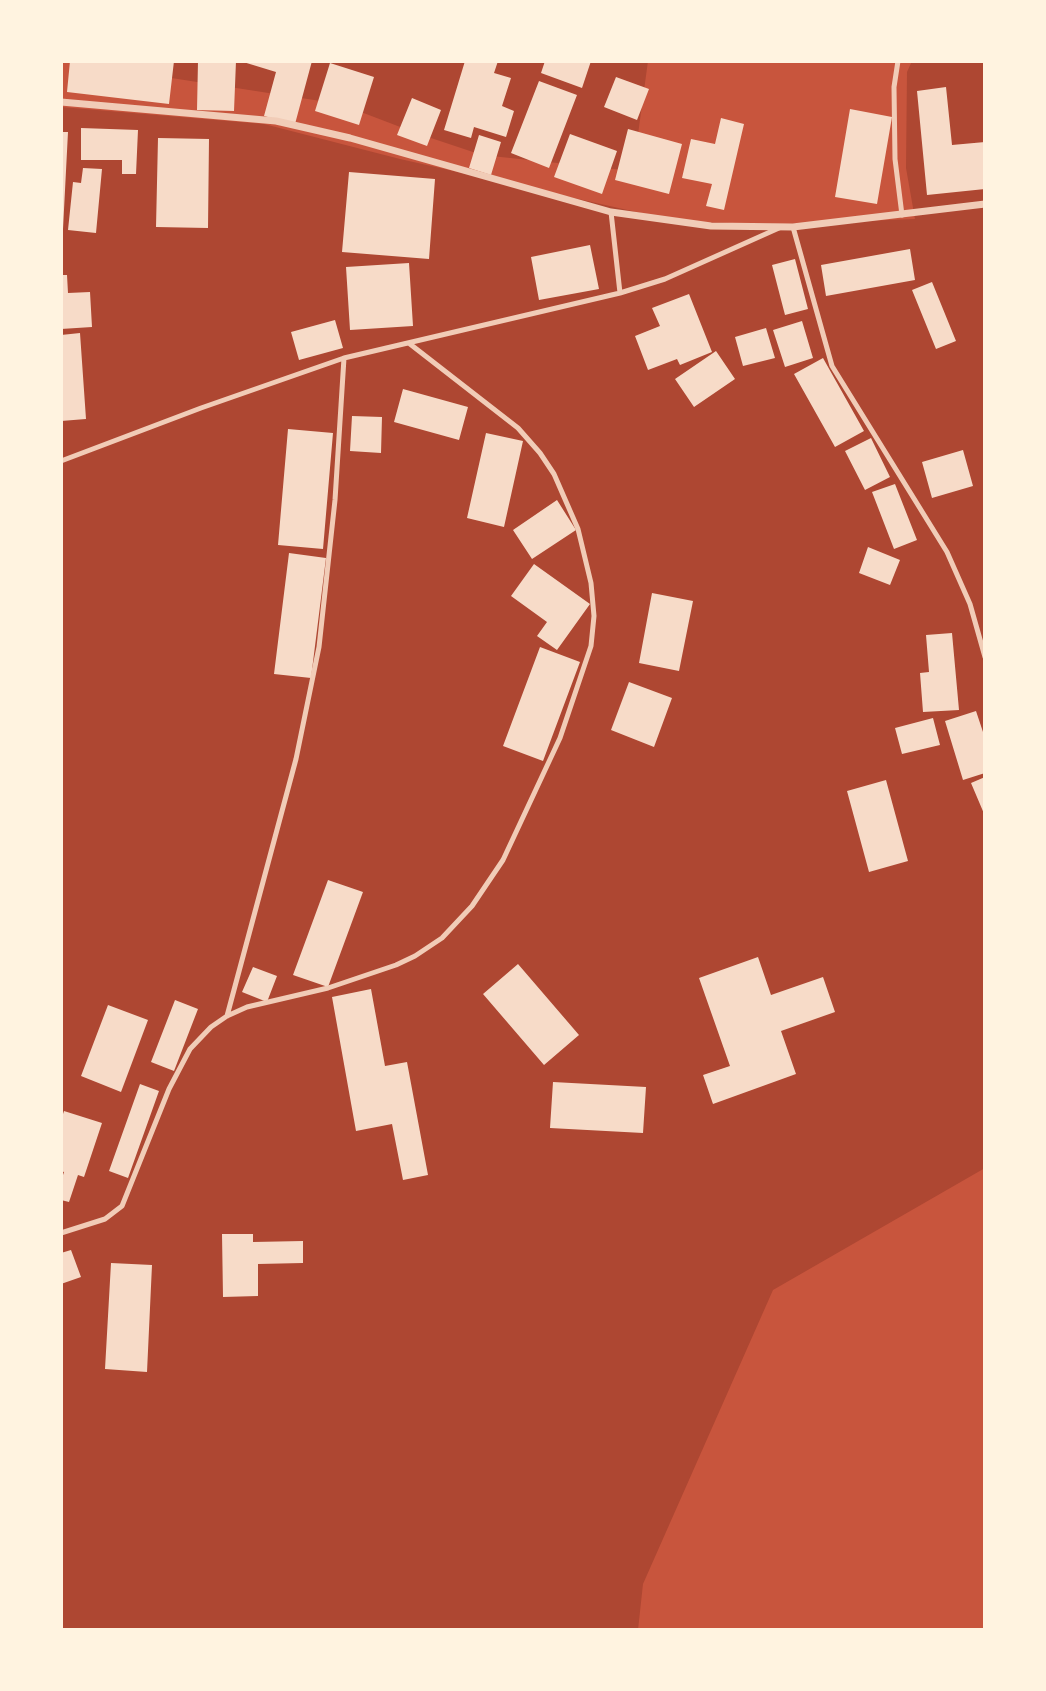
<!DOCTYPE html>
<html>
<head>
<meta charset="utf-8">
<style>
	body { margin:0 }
	#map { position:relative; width:1046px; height:1691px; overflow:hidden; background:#c8553d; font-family:Literata,serif }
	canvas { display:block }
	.frame { position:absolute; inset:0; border:63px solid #fff3e0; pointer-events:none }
</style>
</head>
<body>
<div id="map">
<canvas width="1046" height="1691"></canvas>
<div class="frame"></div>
</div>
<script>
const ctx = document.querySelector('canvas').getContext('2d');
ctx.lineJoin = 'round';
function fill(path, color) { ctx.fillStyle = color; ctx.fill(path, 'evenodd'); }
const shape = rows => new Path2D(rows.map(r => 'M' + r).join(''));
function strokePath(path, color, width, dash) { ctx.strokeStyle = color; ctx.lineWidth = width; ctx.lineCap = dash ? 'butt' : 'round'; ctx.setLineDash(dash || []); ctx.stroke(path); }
fill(shape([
	[61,61,648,61,633,171,482,155,416,133,340,104],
	[912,61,985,61,985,1168,773,1290,643,1584,638,1630,61,1630,61,107,264,124,400,159,681,222,784,224,915,219,906,168,907,72]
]), '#ae4732');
fill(shape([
	[70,61,174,61,169,104,67,92],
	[198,61,236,61,234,111,197,110],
	[312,61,295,124,264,116,276,72,240,61],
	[465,61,498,61,494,73,511,78,502,106,514,111,506,137,474,127,471,138,444,130],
	[545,61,591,61,582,88,541,73],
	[330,63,374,77,359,125,315,111],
	[616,77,649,89,637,120,604,107],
	[539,81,577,95,549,168,511,153],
	[946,87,952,145,985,142,985,189,927,195,917,91],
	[412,98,441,110,427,146,397,135],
	[850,109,892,117,877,204,835,197],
	[721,118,744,124,724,210,706,206,712,184,682,178,691,139,715,144],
	[81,128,138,130,136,174,122,174,122,160,81,160],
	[628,129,682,144,669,194,615,180],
	[61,132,68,132,63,229,61,229],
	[570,134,617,151,602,194,554,177],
	[479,135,501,142,491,175,469,168],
	[158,138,209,139,208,228,156,227],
	[83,168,102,169,96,233,68,230,73,182,81,183],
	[349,172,435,179,429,259,342,252],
	[590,245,599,289,539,300,531,257],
	[910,249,915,280,826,296,821,265],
	[795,259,808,309,785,315,772,265],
	[409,263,413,326,350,330,346,267],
	[61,275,67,275,68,293,90,292,92,327,61,329],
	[932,282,956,341,936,349,912,290],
	[689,294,712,352,680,365,677,359,648,370,635,336,660,326,652,308],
	[335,320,343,348,299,360,291,332],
	[802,321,813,358,785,367,773,330],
	[766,328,775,358,743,366,735,337],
	[80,333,86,419,61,421,61,335],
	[716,351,735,379,694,407,675,379],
	[823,358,864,431,835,447,794,374],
	[403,389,468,407,459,440,394,422],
	[352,416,382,417,381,453,350,451],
	[288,429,333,433,323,549,278,545],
	[486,433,523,441,504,527,467,518],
	[871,438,890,477,865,490,845,451],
	[963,450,973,486,932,498,922,462],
	[895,484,917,540,894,549,872,492],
	[557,500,576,530,532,559,513,530],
	[868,547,900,560,890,585,859,573],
	[289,553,326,558,311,678,274,674],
	[534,564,590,604,557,650,537,636,547,622,511,596],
	[652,593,693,601,679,671,639,663],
	[952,633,959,710,923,712,920,673,929,672,926,635],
	[540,647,580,662,543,761,503,746],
	[629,682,672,698,654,747,611,730],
	[976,711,985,738,985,773,963,780,945,721],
	[933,718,940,745,902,754,895,728],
	[985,777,985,816,971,783],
	[886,780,908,861,869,872,847,791],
	[328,880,363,892,328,987,293,975],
	[758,957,771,995,823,977,835,1012,781,1031,796,1074,713,1104,703,1075,730,1066,699,978],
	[518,964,579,1035,544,1065,483,994],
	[253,967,277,976,267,1002,242,992],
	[371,989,385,1066,407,1062,428,1175,403,1180,392,1124,356,1131,332,997],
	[175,1000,198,1009,174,1071,151,1062],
	[108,1005,148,1020,121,1092,81,1076],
	[553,1082,646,1087,643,1133,550,1128],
	[140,1084,159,1091,128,1178,109,1171],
	[64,1111,102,1123,84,1177,78,1175,69,1202,61,1200,61,1181,64,1172,61,1171,61,1120],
	[222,1234,253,1234,253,1242,303,1241,303,1263,258,1264,258,1296,223,1297],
	[71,1250,81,1277,61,1284,61,1253],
	[111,1263,152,1265,147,1372,105,1369]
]), '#f7dbc8');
strokePath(shape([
	[898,61,894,87,895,159,902,215],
	[611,212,620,293],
	[793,227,832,366,947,552,970,604,985,657],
	[61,461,201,408,344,358,620,293,665,279,779,228],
	[227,1016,296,759,319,647,335,500,344,358],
	[61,1233,105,1219,122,1206,169,1089,190,1049,211,1027,227,1016,247,1007,328,988,396,965,415,956,442,938,472,906,503,860,560,738,591,646,594,616,591,583,578,529,554,474,540,453,518,428,410,344]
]), '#f1ccb7', 5);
strokePath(shape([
	[61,102,276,121,350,138,611,212,711,226,793,227,985,204]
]), '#f1ccb7', 7);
</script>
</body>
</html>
